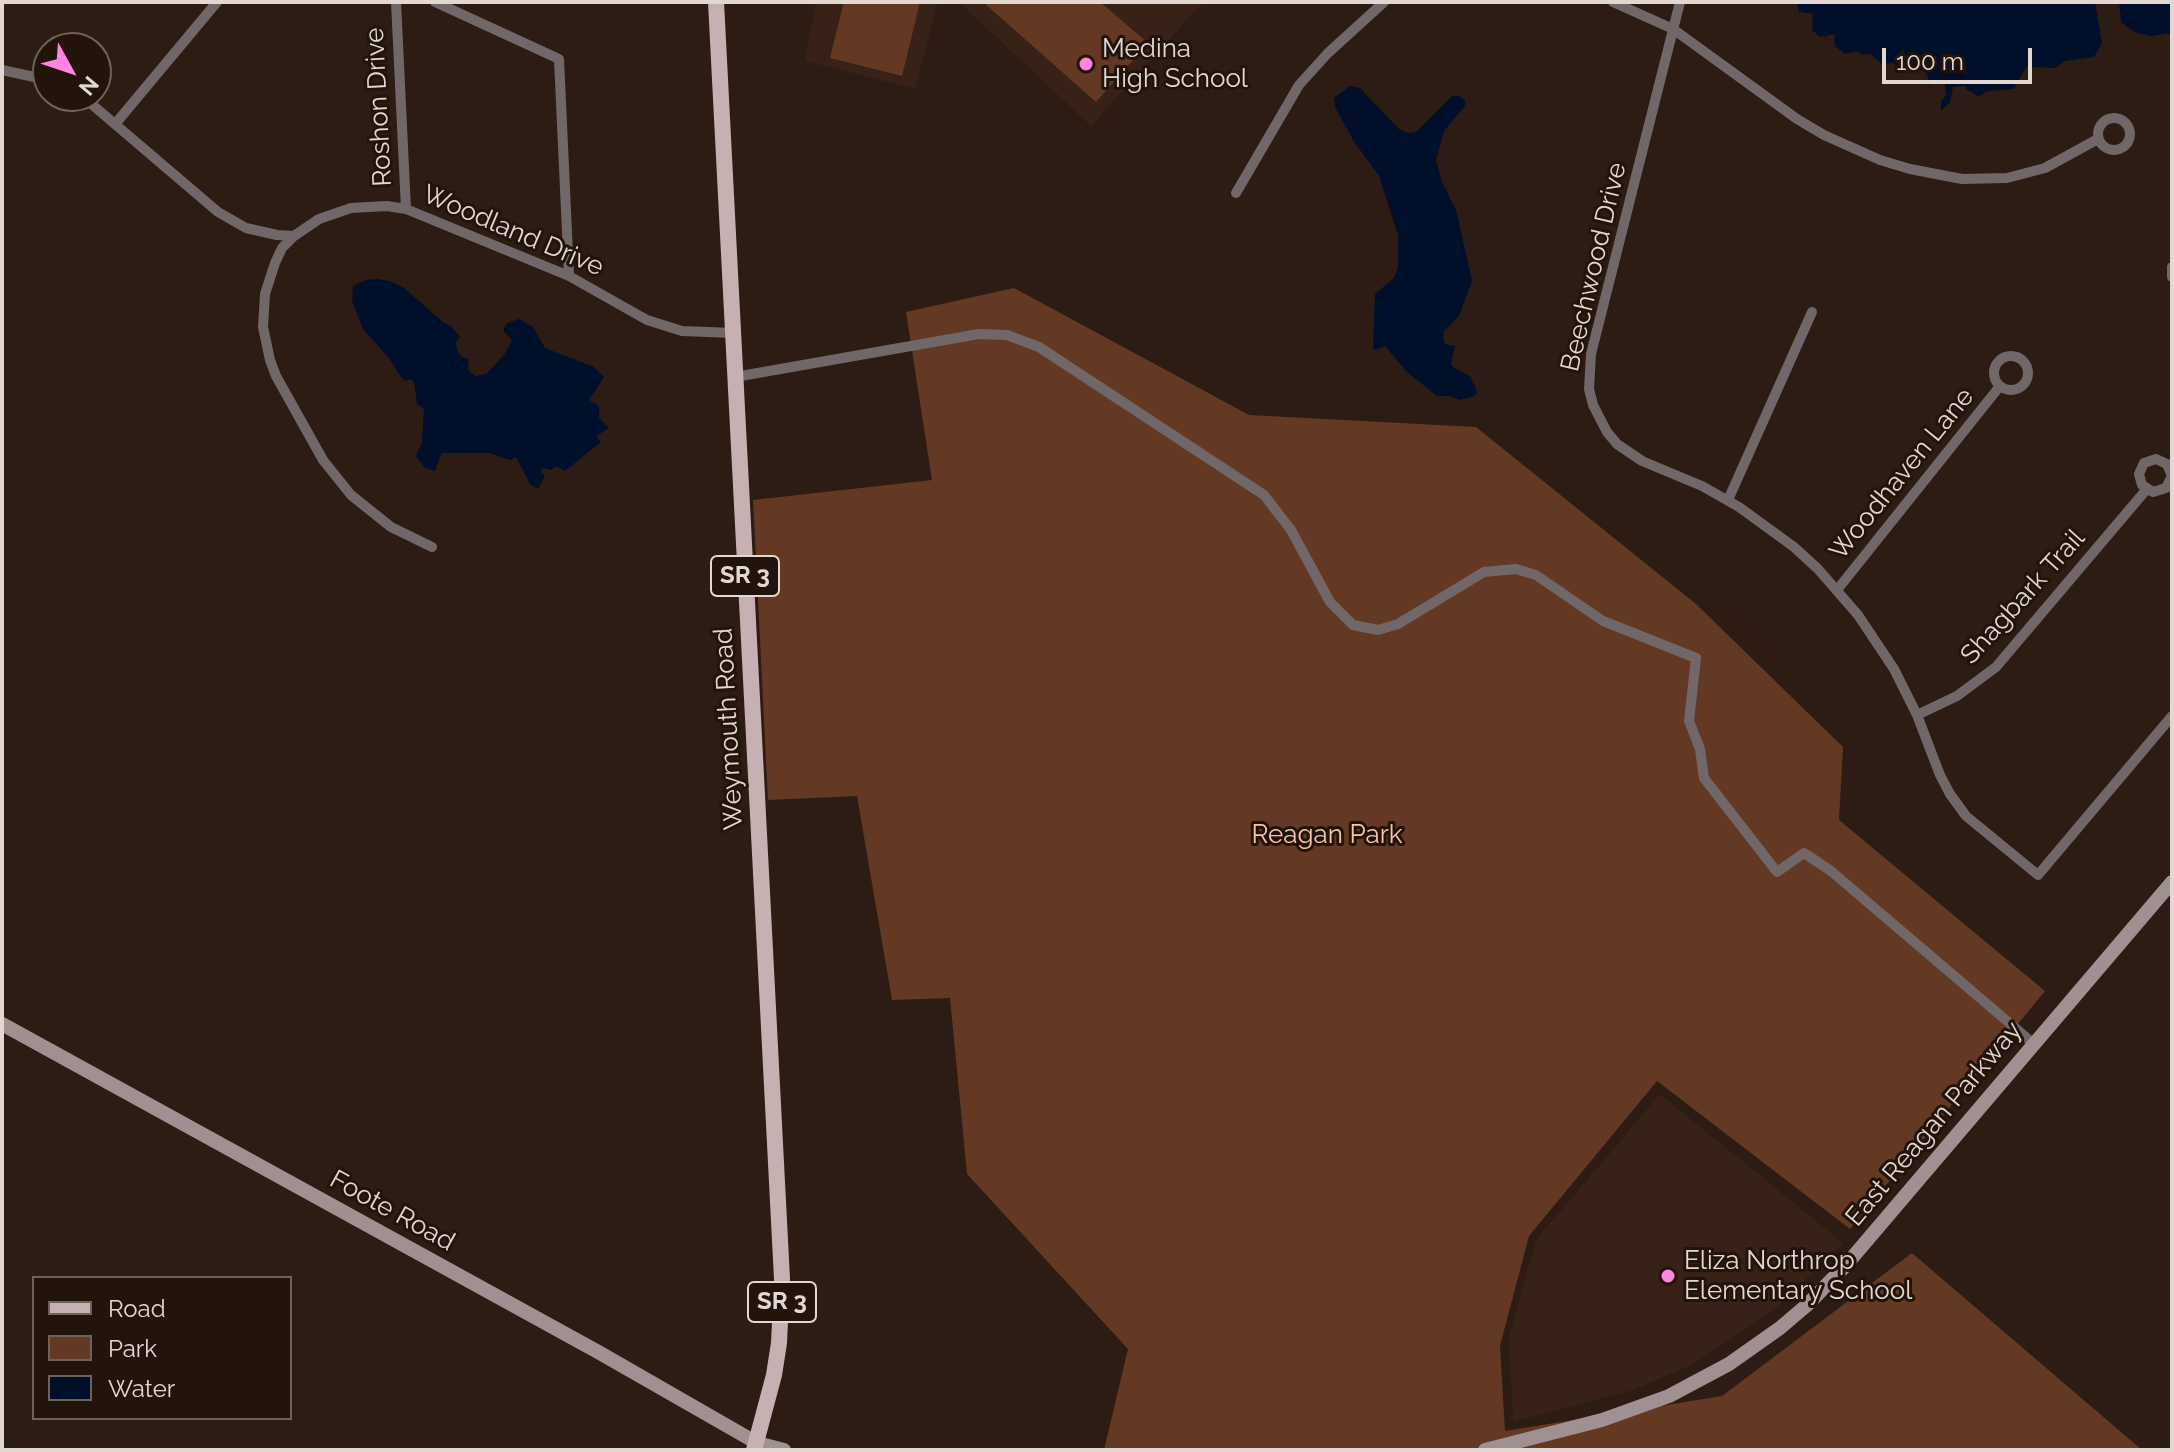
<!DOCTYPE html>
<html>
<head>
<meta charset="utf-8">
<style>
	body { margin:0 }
	#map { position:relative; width:2174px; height:1452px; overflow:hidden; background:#2c1c14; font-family:Raleway,sans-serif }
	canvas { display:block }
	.frame { position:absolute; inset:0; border:4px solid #e3d7d2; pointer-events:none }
	.legend { position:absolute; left:32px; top:1276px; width:260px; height:144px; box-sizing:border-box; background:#22130b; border:2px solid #6f615b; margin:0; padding:10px 14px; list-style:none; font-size:24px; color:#e3d7d2 }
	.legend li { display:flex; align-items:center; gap:16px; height:40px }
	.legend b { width:40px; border:2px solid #6f615b }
	.north { position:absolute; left:32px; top:32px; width:80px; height:80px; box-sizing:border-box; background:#22130b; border:2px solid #6f615b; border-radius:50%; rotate:130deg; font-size:22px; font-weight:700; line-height:32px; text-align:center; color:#e3d7d2 }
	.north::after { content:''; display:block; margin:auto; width:28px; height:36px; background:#fe86e0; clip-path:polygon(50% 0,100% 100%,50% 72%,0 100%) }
	.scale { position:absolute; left:1882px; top:48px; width:150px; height:36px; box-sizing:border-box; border:4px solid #e3d7d2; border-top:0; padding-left:10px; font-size:24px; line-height:28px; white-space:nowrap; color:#e3d7d2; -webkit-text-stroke:6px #22130b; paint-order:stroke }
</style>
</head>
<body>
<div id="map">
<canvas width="2174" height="1452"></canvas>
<div class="frame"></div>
<ul class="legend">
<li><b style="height:10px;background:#c6b0b2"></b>Road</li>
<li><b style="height:22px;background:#633924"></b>Park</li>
<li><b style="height:22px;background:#00102a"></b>Water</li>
</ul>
<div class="north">N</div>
<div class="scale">100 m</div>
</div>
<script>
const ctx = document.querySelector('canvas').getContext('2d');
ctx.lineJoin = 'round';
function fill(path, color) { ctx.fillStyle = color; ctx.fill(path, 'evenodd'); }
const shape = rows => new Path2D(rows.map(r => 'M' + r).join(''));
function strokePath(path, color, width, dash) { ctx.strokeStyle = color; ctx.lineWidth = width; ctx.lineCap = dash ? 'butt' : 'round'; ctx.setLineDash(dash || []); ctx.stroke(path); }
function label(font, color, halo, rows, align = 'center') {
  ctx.font = font + ' Raleway,sans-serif'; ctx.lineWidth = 6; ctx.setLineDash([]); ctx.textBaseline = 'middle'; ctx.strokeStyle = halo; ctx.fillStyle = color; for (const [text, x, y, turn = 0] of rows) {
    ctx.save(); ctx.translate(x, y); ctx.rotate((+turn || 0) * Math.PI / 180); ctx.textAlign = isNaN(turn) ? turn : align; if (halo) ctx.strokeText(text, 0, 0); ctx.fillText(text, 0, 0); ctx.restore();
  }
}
fill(shape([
	[816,2,938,2,915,89,805,61],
	[959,2,1203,2,1091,126],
	[1660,1094,1843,1243,1776,1308,1689,1366,1633,1390,1513,1422,1509,1337,1536,1240]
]), '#382217');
fill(shape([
	[844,2,920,2,902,76,830,58],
	[983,2,1100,2,1148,43,1096,102],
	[1014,288,1249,415,1476,427,1696,604,1843,747,1839,820,2045,991,1850,1229,1657,1081,1529,1236,1500,1346,1505,1431,1722,1396,1912,1253,2142,1450,1104,1450,1128,1349,967,1174,950,998,892,1000,857,796,768,800,753,500,932,480,906,312]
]), '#633924');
fill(shape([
	[1797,2,2095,2,2102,43,2094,57,2065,61,2056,68,2026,67,2014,89,1988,91,1978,96,1966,89,1966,86,1953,87,1950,102,1941,111,1941,101,1946,95,1945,85,1933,81,1930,87,1927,74,1923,70,1900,69,1893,63,1882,64,1870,54,1862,55,1858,51,1845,54,1835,46,1834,34,1820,37,1812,30,1813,14,1799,12],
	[2119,2,2172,2,2172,33,2151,36,2134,32,2121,22],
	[1350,86,1360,88,1399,129,1408,133,1416,132,1452,96,1459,96,1465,100,1465,106,1444,131,1436,161,1442,182,1456,210,1472,281,1459,316,1444,331,1443,338,1445,344,1455,346,1451,364,1454,368,1470,376,1477,391,1475,396,1460,400,1449,396,1437,396,1407,372,1385,346,1375,350,1373,349,1375,294,1394,278,1398,268,1398,235,1379,176,1353,140,1335,107,1334,98],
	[377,279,389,281,403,287,443,322,451,326,460,337,456,342,457,350,462,357,469,359,468,370,475,376,486,374,504,355,512,340,503,330,507,323,519,319,533,327,545,348,594,367,604,377,589,400,599,406,599,418,609,428,598,435,597,438,601,442,565,471,556,466,551,470,543,468,541,472,545,476,538,489,530,484,516,457,510,460,489,453,442,453,435,471,425,468,416,456,422,442,424,409,417,404,414,382,411,379,406,381,401,377,388,357,363,329,352,301,353,286,365,280]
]), '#00102a');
strokePath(shape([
	[396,2,406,209],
	[435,2,559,59,569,276],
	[1613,2,1673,29,1797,119,1824,135,1880,160,1910,169,1962,179,2007,178,2045,168,2098,139],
	[1680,2,1591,354,1589,389,1593,405,1607,432,1617,444,1642,461,1702,486,1739,507,1794,547,1818,569,1858,615,1894,669,1917,715,1940,775,1950,794,1966,816,2038,875,2172,716],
	[2,70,48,80],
	[82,96,218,212,246,228,277,235,294,236,319,219,351,208,387,206,406,209,569,276,647,320,682,331,733,333],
	'2098 134a16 16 0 1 1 32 0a16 16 0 1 1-32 0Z',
	[116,123,217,2],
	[1236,193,1299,85,1328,53,1384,2],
	[294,236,282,248,275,263,265,294,263,327,270,360,276,376,323,460,351,495,391,527,432,547],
	[2172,267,2172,277],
	'1994 373a17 17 0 1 1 34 0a17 17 0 1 1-34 0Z',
	[735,377,979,334,1007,335,1039,347,1264,495,1291,530,1330,602,1353,625,1378,630,1398,624,1484,572,1516,569,1536,575,1603,621,1696,658,1689,721,1700,749,1704,778,1777,872,1804,853,1831,871,2034,1044],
	[2172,476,2167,464,2156,459,2144,463,2139,474,2142,485,2153,492,2166,488,2172,476],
	[1728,500,1812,312],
	[1837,590,2000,386],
	[1917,715,1957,696,1996,667,2146,490]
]), '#726768', 10);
strokePath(shape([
	[2,1024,600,1353,757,1443,784,1450],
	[1485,1450,1602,1420,1669,1396,1729,1364,1780,1328,1807,1305,1846,1265,2172,882]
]), '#a19092', 14);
strokePath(shape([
	[716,2,782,1279,779,1343,774,1375,754,1450]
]), '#c6b0b2', 16);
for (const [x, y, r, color] of [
	[1086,64,8,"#fe86e0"],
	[1668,1276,8,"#fe86e0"]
]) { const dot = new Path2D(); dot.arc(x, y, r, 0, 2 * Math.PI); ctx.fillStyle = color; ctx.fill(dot); strokePath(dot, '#22130b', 3); }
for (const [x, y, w] of [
	[745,576,68],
	[782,1302,68]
]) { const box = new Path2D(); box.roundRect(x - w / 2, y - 20, w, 40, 6); ctx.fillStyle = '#22130b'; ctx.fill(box); strokePath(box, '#e3d7d2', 2); }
label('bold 24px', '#e3d7d2', null, [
	["SR 3",745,576],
	["SR 3",782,1302]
]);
label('26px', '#e3d7d2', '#22130b', [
	["Medina",1102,49],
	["High School",1102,79],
	["Eliza Northrop",1684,1261],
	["Elementary School",1684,1291]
], 'left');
label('26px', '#e3d7d2', '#22130b', [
	["Roshon Drive",379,107,-93],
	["Woodland Drive",513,231,23],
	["Beechwood Drive",1594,267,-77],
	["Woodhaven Lane",1902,474,-51],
	["Shagbark Trail",2023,597,-48],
	["Weymouth Road",729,729,-93],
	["East Reagan Parkway",1934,1124,-50],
	["Foote Road",392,1211,29]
]);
label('26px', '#f4c4ac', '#22130b', [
	["Reagan Park",1327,835]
]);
</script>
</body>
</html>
